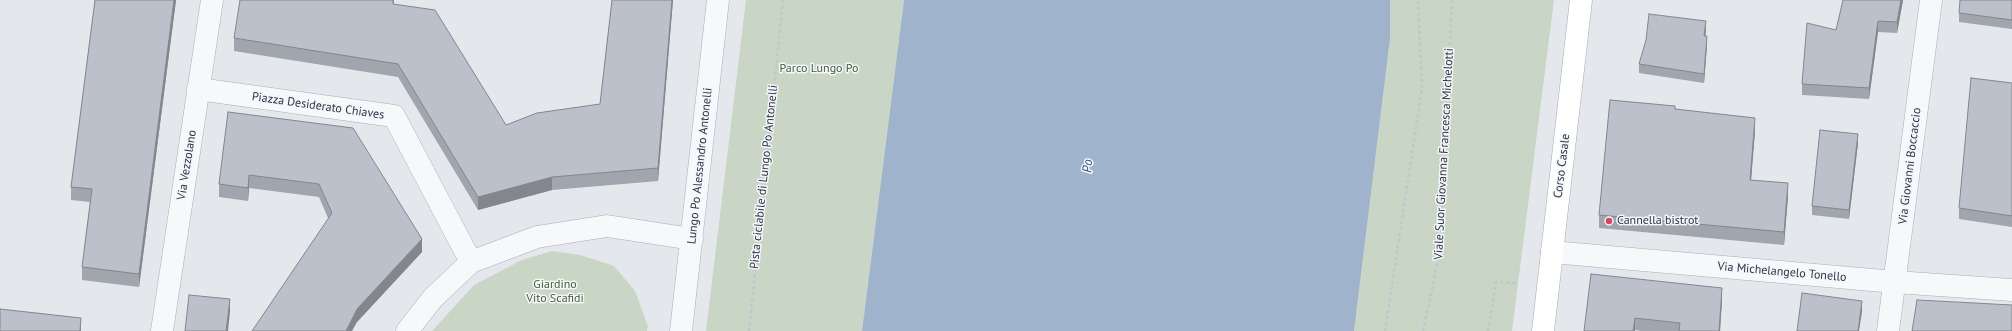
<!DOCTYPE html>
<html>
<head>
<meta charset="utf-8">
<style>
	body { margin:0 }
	canvas { display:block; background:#e4e7ec }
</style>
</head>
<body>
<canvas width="2012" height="331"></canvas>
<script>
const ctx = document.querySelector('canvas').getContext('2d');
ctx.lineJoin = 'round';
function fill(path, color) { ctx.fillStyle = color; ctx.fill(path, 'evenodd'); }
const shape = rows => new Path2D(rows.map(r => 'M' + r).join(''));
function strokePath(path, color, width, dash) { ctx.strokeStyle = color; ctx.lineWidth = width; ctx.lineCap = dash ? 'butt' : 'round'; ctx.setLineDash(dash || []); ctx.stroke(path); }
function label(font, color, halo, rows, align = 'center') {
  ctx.font = font + ' "PT Sans",sans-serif'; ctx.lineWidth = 3; ctx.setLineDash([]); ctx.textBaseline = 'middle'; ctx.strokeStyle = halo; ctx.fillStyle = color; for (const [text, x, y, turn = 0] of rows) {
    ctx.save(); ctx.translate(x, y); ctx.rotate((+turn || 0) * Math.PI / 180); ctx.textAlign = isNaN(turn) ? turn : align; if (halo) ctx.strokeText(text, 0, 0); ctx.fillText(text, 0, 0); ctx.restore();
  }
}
fill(shape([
	[746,0,904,0,862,331,706,331],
	[1390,0,1554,0,1512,331,1354,331,1390,39],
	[552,251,580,255,614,266,635,291,648,326,647,331,432,331,474,285,522,260]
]), '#c9d6c5');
fill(shape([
	[904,0,1390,0,1390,39,1354,331,862,331]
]), '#9fb4cc');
const street = shape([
	[198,89,394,116,471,262],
	[1552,252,1895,282,2012,290],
	[162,331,212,0],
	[407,331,433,298,471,262,537,237,607,226,692,239],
	[681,331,718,0],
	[1888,331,1931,0]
]);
const primary = shape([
	[1543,331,1581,0]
]);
strokePath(street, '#a9aeb7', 23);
strokePath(primary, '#a3abb8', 23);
strokePath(shape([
	[749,331,783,0],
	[1385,331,1422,87,1418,0],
	[1423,331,1440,252,1452,0],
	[1488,331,1496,282,1515,283]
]), '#c2c5cb', 2.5, [3, 3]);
strokePath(street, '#f7f8fa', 22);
strokePath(primary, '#fff', 22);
fill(shape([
	[95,0,176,0,139,287,82,280,82,267,90,202,71,200,71,187],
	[394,0,394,4,506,125,600,104,612,0,673,0,658,181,552,190,478,210,398,77,234,51,234,38],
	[1903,0,1897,33,1878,32,1869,99,1802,95,1802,84,1836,30],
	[2012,0,2012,29,1959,22,1959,13],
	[1706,30,1705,36,1707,45,1704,83,1639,73,1639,64],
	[2012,83,2012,227,1959,219,1959,208],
	[1675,109,1755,131,1751,180,1788,196,1784,245,1599,228,1599,215],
	[228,112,422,252,357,322,328,218,319,197,249,188,248,201,219,197,219,184],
	[1858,143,1849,219,1812,215,1812,206],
	[1591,274,1722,300,1720,331,1641,331,1635,330]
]), '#a1a5ae');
fill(shape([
	[174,0,176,0,139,287,139,274],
	[672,0,673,0,658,181,658,168],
	[1901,0,1903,0,1897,33,1897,22],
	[1706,21,1706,30,1704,45,1704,36],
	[1878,21,1878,32,1869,99,1869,88],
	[1707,36,1707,45,1704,83,1704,74],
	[1755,118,1755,131,1750,193,1750,180],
	[1858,134,1858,143,1849,219,1849,210],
	[249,175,249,188,248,201,248,188],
	[552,177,552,190,478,210,478,197],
	[1788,183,1788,196,1784,245,1784,232],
	[422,239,422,252,357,322,352,331,346,331,357,309],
	[1722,288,1722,300,1720,331,1719,331],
	[230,299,230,312,228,331,226,331],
	[1862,301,1862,312,1859,331,1858,331],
	[81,318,81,331,80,331],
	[1635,318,1635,331,1633,331]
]), '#83868d');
const building = shape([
	[95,0,174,0,139,274,82,267,92,189,71,187,95,0],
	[240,0,393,0,393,4,435,10,506,125,537,113,600,104,612,0,672,0,658,168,552,177,478,197,398,64,234,38,240,0],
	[1843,0,1901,0,1897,22,1878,21,1869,88,1802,84,1807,23,1836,30,1843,0],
	[1960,0,2012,0,2012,20,1959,13,1960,0],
	[1649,14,1706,21,1704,36,1707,36,1704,74,1639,64,1646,40,1649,14],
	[1971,78,2012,83,2012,216,1959,208,1971,78],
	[1610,100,1675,106,1675,109,1755,118,1750,180,1788,183,1784,232,1599,215,1610,100],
	[228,112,353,128,422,239,357,309,346,331,252,331,332,213,319,184,249,175,248,188,219,184,228,112],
	[1820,130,1858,134,1849,210,1812,206,1820,130],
	[1591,274,1722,288,1719,331,1679,331,1680,323,1635,318,1633,331,1584,331,1591,274],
	[1802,293,1862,301,1858,331,1797,331,1802,293],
	[189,295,230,299,226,331,185,331,189,295],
	[1917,300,2012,305,2012,331,1912,331,1917,300],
	[0,309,81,318,80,331,0,331,0,309]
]);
fill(building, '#bbc0ca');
strokePath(building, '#83868d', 1);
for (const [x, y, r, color] of [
	[1609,221,4,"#d1495b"]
]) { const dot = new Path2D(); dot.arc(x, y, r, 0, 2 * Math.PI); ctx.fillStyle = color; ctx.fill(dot); strokePath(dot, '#f4f6f9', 1.5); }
label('12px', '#3f6138', '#f4f6f9', [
	["Parco Lungo Po",819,69],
	["Giardino",555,285],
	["Vito Scafidi",555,299]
]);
label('12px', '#2b3445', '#f4f6f9', [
	["Piazza Desiderato Chiaves",318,106,8],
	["Viale Suor Giovanna Francesca Michelotti",1444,154,-87],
	["Via Vezzolano",187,165,-81],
	["Lungo Po Alessandro Antonelli",700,166,-84],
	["Corso Casale",1562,166,-83],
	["Via Giovanni Boccaccio",1910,166,-83],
	["Pista ciclabile di Lungo Po Antonelli",764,177,-84],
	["Via Michelangelo Tonello",1782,272,5]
]);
label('12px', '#2b3445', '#f4f6f9', [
	["Cannella bistrot",1617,221]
], 'left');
label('italic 13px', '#34527a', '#f4f6f9', [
	["Po",1088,166,-86]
]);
</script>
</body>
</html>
